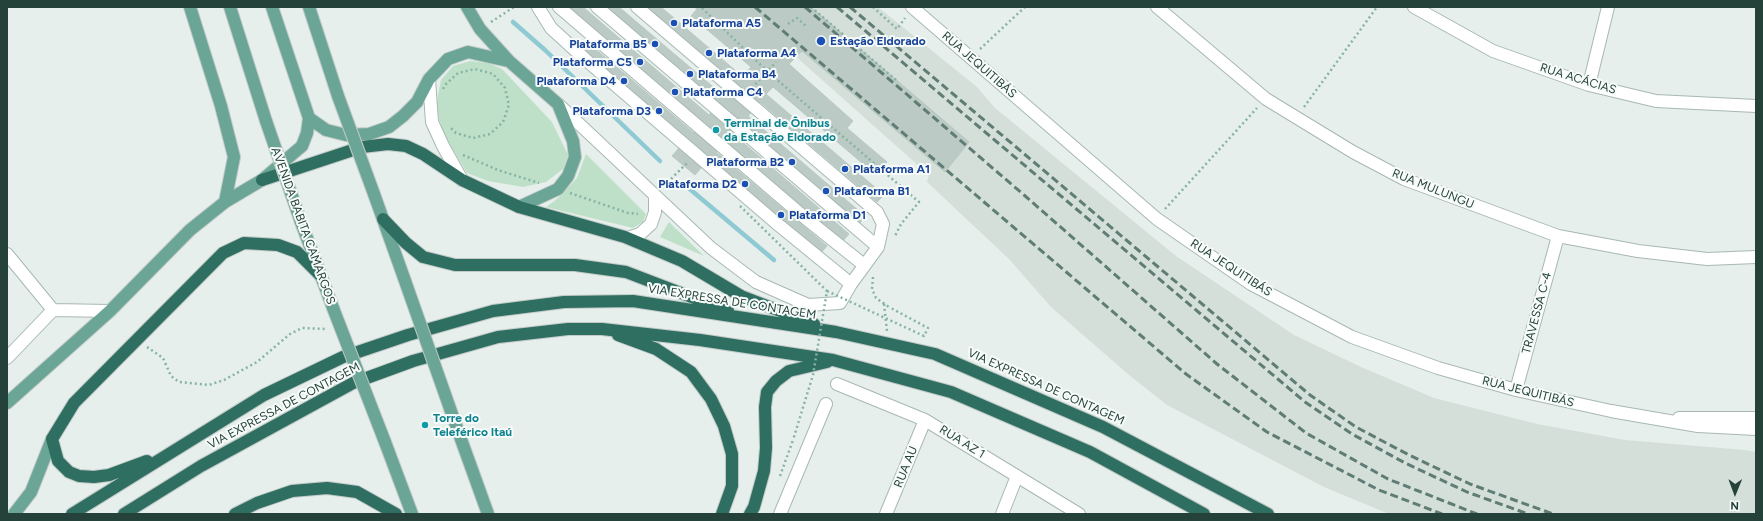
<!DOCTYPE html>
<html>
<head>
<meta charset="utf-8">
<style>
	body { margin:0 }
	#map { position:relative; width:1763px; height:521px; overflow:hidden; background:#e6efeb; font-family:Figtree,sans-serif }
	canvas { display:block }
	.frame { position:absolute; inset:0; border:8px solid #24423a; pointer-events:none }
	.north { position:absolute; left:1715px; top:473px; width:40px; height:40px; -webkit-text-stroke:3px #f7fbf9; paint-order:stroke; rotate:181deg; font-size:11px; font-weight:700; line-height:16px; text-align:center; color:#24423a }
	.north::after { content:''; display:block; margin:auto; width:14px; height:18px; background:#24423a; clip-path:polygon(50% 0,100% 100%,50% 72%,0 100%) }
</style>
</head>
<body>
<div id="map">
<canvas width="1763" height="521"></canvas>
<div class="frame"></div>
<div class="north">N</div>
</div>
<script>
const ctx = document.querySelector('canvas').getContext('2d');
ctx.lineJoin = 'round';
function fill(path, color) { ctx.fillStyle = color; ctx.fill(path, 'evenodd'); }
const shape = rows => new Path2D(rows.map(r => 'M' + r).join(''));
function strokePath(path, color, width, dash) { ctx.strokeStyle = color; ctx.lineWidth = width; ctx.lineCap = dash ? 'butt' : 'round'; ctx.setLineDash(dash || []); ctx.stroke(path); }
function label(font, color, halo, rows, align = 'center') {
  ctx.font = font + ' Figtree,sans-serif'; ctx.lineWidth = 4; ctx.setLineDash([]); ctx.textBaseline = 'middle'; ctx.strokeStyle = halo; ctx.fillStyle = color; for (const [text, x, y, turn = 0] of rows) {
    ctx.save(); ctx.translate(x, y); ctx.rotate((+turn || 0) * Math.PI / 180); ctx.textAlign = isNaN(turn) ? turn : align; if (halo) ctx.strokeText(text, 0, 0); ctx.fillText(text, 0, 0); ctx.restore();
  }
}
fill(shape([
	[740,7,878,7,977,87,995,108,1176,256,1294,335,1361,367,1434,398,1537,424,1625,440,1745,450,1756,452,1756,514,1389,514,1324,487,1167,405,1129,375,1051,307,1009,259,927,182,929,175]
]), '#d4dfda');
fill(shape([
	[470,61,488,63,502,69,552,122,568,155,563,169,546,182,523,187,488,181,467,173,444,134,439,119,437,101,441,80,453,66],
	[586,154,646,214,643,222,633,228,546,207,557,199,577,178],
	[669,222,704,256,660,237]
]), '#bfe0c8');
strokePath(shape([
	[513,22,545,50,660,161],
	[685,185,774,260]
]), '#8ec9d4', 4.5);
const building = shape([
	[567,7,583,7,709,115,717,106,602,7,619,7,725,97,736,84,646,7,661,7,743,77,751,67,768,72,773,87,766,94,884,195,877,202,760,102,748,116,865,216,859,224,741,123,732,133,849,234,841,243,724,143,716,152,827,246,819,255,708,160,695,175,672,156,685,141,579,49,586,41,694,133,703,123,567,7],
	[694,7,811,7,969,142,945,172,802,51,789,64,853,121,847,128,887,162,876,175,773,87,768,72,751,67,691,16,697,9,694,7]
]);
fill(building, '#bbcac4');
strokePath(building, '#b8c9c2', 1);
const minor = shape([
	[538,7,551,28,586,60,775,222,851,284],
	[559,7,804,217,864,265],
	[597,7,878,247],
	[912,7,1157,219,1251,284,1352,337,1438,368,1516,390,1611,411,1698,426,1756,429],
	[1157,7,1266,99,1353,152,1404,179,1558,236,1638,251,1707,259,1756,257],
	[1414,7,1493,51,1589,85,1656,101,1756,106],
	[429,79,432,122,443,146,462,180],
	[1589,85,1608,7],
	[558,104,711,248,756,282,808,305,840,303,851,284,878,247,883,224,877,212,637,7],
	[628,238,640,234,651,224,655,212,655,197],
	[7,254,53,310],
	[53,310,110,311],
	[7,358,53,310],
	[837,384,925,420,1079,514],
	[1516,390,1558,236],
	[1679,418,1756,418],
	[780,514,826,404],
	[886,514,925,420],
	[1002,514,1017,476]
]);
const major = shape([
	[190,7,221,106,234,157,225,202],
	[230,7,266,121],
	[309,7,338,96],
	[467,7,480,29,509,61,558,104,573,141,575,157,568,176,558,189,519,207],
	[309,118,326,130,346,135,369,134,389,127,403,116,417,102,429,79,448,59,468,52,508,61],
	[374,194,404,278],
	[301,222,333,308],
	[7,403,110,311,190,230,225,202,262,180,302,146,307,133,309,118,272,7],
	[453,417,488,514],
	[385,442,412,514],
	[14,514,31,492,52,439]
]);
const highway = shape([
	[262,180,362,147,388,144,406,146,423,154,462,180,519,207,625,237,682,261,741,296,814,324],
	[383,219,406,243,423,257,455,265,575,265,626,272,728,311],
	[618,335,656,349,691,372,711,399,724,426,732,454,732,486,722,514],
	[147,461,109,475,94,477,79,476,69,472,58,461,52,439,74,403,223,253,244,243,278,245,297,252,321,276],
	[72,514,264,395,343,357,408,335,493,311,564,302,633,301,836,332,935,354,1103,427,1268,514],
	[124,514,201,466,353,383,413,361,498,337,568,329,602,329,700,340,833,360,951,392,1090,452,1204,514],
	[235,514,257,503,292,491,327,488,357,492,396,514],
	[750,514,754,507,764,471,766,448,765,407,767,392,776,381,789,371,827,362]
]);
strokePath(minor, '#a8b8b2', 14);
strokePath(major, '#c2cac8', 14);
strokePath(highway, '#c2cac8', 14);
strokePath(shape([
	[811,7,896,80],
	[873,7,897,29,905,18],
	[702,8,768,72,919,202,901,224,895,236],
	[491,22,514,7],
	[788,24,797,18,806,26],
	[980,49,1025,7],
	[752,88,776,62],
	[443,89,445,85,458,73,475,69,493,74,505,88,509,105,503,122,490,134,473,138,456,133,449,126],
	[1304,107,1377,7],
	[463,155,498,170,539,183],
	[664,186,687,163],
	[570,193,628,213,638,214],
	[1165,209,1257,108],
	[873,277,872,289,876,298,889,307],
	[884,304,887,331],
	[147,347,163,358,171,376,179,382,209,385,224,380,257,362,290,334,302,328,327,329],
	[780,476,793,440]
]), '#86b3a5', 2.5, [2, 3]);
strokePath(minor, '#fff', 12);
strokePath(major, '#6aa596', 12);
strokePath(highway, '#2f6f62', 12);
strokePath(shape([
	[755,7,1186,374,1267,432,1379,490,1442,514],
	[805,7,1024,195,1217,364,1306,433,1388,479,1477,514],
	[837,7,1305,402,1352,434,1405,463,1467,492,1528,514],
	[850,7,1310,395,1356,427,1409,455,1470,484,1553,514]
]), '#5f7d75', 3, [8, 4]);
const majorBridge = shape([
	[338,96,374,194],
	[266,121,301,222],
	[404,278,453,417],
	[333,308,385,442]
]);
strokePath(majorBridge, '#c2cac8', 14, []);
strokePath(shape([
	[740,206,827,291,813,375,793,440],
	[827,291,924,336,928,328,889,307]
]), '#86b3a5', 2.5, [2, 3]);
strokePath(majorBridge, '#6aa596', 12);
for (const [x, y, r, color] of [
	[674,23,4,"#1a4fb4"],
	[821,41,5,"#1a4fb4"],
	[655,44,4,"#1a4fb4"],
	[709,53,4,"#1a4fb4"],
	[640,62,4,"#1a4fb4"],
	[690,74,4,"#1a4fb4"],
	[624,81,4,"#1a4fb4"],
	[675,92,4,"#1a4fb4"],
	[659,111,4,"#1a4fb4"],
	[716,130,4,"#0f9aa8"],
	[792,162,4,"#1a4fb4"],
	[845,169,4,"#1a4fb4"],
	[745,184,4,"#1a4fb4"],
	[826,191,4,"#1a4fb4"],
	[781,215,4,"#1a4fb4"],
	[425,425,4,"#0f9aa8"]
]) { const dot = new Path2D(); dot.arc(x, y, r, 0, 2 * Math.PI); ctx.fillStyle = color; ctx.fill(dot); strokePath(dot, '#f7fbf9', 1.5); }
label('bold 12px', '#164399', '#f7fbf9', [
	["Plataforma A5",682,23],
	["Estação Eldorado",830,41],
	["Plataforma B5",647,44,"right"],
	["Plataforma A4",717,53],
	["Plataforma C5",632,62,"right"],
	["Plataforma B4",698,74],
	["Plataforma D4",616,81,"right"],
	["Plataforma C4",683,92],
	["Plataforma D3",651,111,"right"],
	["Plataforma B2",784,162,"right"],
	["Plataforma A1",853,169],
	["Plataforma D2",737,184,"right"],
	["Plataforma B1",834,191],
	["Plataforma D1",789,215]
], 'left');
label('12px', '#24423a', '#f7fbf9', [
	["RUA JEQUITIBÁS",979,65,41],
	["RUA ACÁCIAS",1578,79,17],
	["RUA MULUNGU",1433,189,22],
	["AVENIDA BABITA CAMARGOS",303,226,70],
	["RUA JEQUITIBÁS",1231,268,33],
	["VIA EXPRESSA DE CONTAGEM",732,302,9],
	["TRAVESSA C-4",1537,313,-75],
	["VIA EXPRESSA DE CONTAGEM",1046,387,24],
	["RUA JEQUITIBÁS",1528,392,14],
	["VIA EXPRESSA DE CONTAGEM",284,406,-28],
	["RUA AZ 1",962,442,32],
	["RUA AU",906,467,-68]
]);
label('bold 12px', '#0d838f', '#f7fbf9', [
	["Terminal de Ônibus",724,123],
	["da Estação Eldorado",724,137],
	["Torre do",433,418],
	["Teleférico Itaú",433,432]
], 'left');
</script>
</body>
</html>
